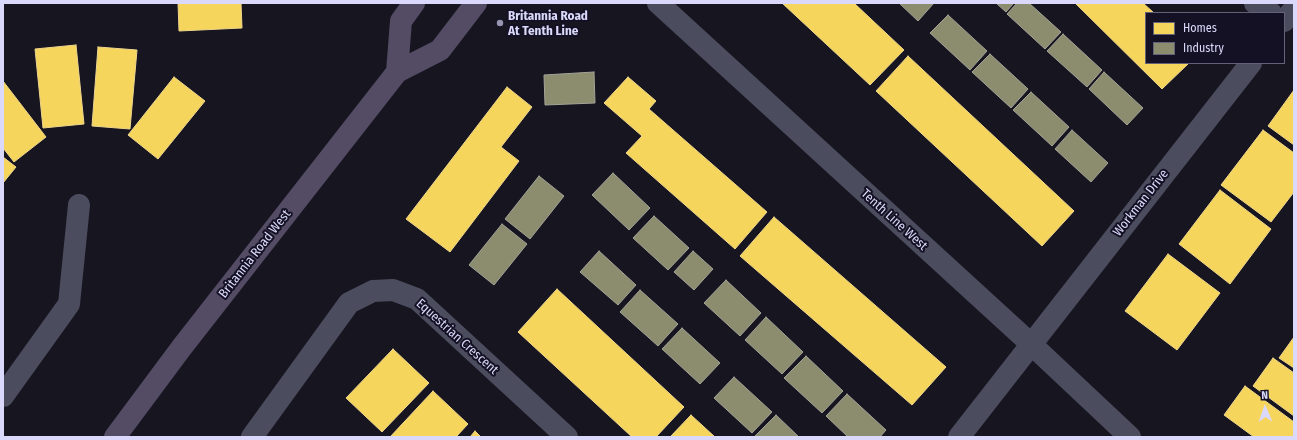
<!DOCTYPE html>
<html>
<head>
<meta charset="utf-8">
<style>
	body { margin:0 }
	#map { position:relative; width:1297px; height:440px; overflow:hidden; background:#171520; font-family:"Fira Sans Condensed",sans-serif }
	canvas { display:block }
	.frame { position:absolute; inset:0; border:4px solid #dbd9fb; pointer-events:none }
	.legend { position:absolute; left:1145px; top:12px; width:140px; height:52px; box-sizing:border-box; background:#141124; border:1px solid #64617a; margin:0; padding:5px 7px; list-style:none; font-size:12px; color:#dbd9fb }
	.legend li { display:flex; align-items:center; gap:8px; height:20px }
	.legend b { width:20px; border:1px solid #64617a }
	.north { position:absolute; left:1245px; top:388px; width:40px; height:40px; -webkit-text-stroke:3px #141124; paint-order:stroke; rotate:358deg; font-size:11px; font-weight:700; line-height:16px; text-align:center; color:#dbd9fb }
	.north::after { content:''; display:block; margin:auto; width:14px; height:18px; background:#dbd9fb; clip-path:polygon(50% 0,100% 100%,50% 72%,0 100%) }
</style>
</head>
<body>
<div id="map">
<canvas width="1297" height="440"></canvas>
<div class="frame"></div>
<ul class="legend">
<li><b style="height:11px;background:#f6d55c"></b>Homes</li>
<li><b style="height:11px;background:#8c8c6e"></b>Industry</li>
</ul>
<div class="north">N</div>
</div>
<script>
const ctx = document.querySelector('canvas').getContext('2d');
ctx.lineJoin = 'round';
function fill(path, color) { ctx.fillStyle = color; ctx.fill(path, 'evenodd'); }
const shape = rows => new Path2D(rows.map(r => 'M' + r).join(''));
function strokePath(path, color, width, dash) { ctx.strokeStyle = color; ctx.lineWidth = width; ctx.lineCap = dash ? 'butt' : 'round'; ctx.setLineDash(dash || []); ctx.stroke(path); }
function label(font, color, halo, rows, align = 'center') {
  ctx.font = font + ' "Fira Sans Condensed",sans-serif'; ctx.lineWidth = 4; ctx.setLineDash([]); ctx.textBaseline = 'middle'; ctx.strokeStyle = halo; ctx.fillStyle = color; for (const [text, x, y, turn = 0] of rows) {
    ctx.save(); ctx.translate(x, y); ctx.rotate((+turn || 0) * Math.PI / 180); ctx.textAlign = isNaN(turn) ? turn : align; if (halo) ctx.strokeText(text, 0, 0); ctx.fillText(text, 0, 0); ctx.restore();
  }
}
const homes = shape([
	[178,3,241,3,242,28,179,31,178,3],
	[782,3,854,3,904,50,870,85,782,3],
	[1075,3,1143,3,1154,13,1146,13,1146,63,1189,63,1162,89,1075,3],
	[76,45,84,124,43,128,35,49,76,45],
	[98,47,137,50,130,129,92,126,98,47],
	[908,56,1074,211,1042,246,876,91,908,56],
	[174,77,205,101,158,159,128,135,174,77],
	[628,77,656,101,649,109,767,212,735,249,626,153,642,136,604,103,628,77],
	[3,81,46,137,14,162,3,148,3,81],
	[507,87,532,107,501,147,519,161,450,252,406,219,507,87],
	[1294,90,1294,145,1268,126,1294,90],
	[1263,130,1294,153,1294,192,1271,222,1221,185,1263,130],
	[3,157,16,167,3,183,3,157],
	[1220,190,1271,229,1230,284,1179,244,1220,190],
	[774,217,946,367,912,405,740,256,774,217],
	[1168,254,1220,293,1177,350,1125,311,1168,254],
	[557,289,684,407,656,437,632,437,518,332,557,289],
	[1294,337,1294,368,1279,358,1294,337],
	[393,349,429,383,382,432,346,398,393,349],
	[1273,358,1294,373,1294,416,1253,386,1273,358],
	[1245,386,1294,422,1294,437,1254,437,1224,415,1245,386],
	[433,391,468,424,456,437,390,437,433,391],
	[691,415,715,437,670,437,691,415],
	[475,431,481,437,470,437,475,431]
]);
fill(homes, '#f6d55c');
strokePath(homes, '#eed68c', 1);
const industry = shape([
	[899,3,934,3,918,21,899,3],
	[996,3,1014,3,1006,12,996,3],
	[1017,3,1029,3,1061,32,1045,49,1007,14,1017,3],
	[948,15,987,51,970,70,930,33,948,15],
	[1063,34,1102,70,1087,87,1047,51,1063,34],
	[990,54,1028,89,1011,108,972,72,990,54],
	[594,72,595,103,545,105,544,75,594,72],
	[1104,72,1143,108,1127,125,1089,89,1104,72],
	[1031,92,1069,127,1052,146,1013,110,1031,92],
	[1072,130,1108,163,1091,182,1055,149,1072,130],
	[613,173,650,208,629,230,592,195,613,173],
	[539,176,564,196,530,239,505,219,539,176],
	[654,216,689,248,668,270,633,238,654,216],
	[502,224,527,244,494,285,469,265,502,224],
	[599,251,636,285,618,305,580,272,599,251],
	[693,251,713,269,694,290,674,272,693,251],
	[726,280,761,313,740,336,704,303,726,280],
	[640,290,678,324,658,346,620,312,640,290],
	[766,317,803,352,782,374,745,340,766,317],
	[682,328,720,363,700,384,662,349,682,328],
	[806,356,843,391,822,413,784,378,806,356],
	[734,377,772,412,752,433,714,398,734,377],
	[847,394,886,430,880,437,848,437,826,416,847,394],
	[776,415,799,437,756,437,755,436,776,415]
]);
fill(industry, '#8c8c6e');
strokePath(industry, '#a4a398', 1);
strokePath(shape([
	[658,3,1031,344,1130,437],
	[1255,3,1271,13],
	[1284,21,1294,9],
	[3,396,69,304,79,205],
	[252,437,349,303,373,291,393,290,417,299,567,437],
	[959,437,1251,63]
]), '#4c4c5f', 22);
strokePath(shape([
	[397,72,401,21,414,3],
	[115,437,182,347,397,72,440,50,476,3]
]), '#534c64', 22);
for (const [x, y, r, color] of [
	[500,23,4,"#9694ae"]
]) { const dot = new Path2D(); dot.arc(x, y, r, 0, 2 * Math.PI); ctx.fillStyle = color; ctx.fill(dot); strokePath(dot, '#141124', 1.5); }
label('bold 13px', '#dbd9fb', '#141124', [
	["Britannia Road",508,16],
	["At Tenth Line",508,31]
], 'left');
label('13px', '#dbd9fb', '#141124', [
	["Workman Drive",1141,203,-52],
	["Tenth Line West",894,220,42],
	["Britannia Road West",255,254,-52],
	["Equestrian Crescent",457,337,42]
]);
</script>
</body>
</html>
